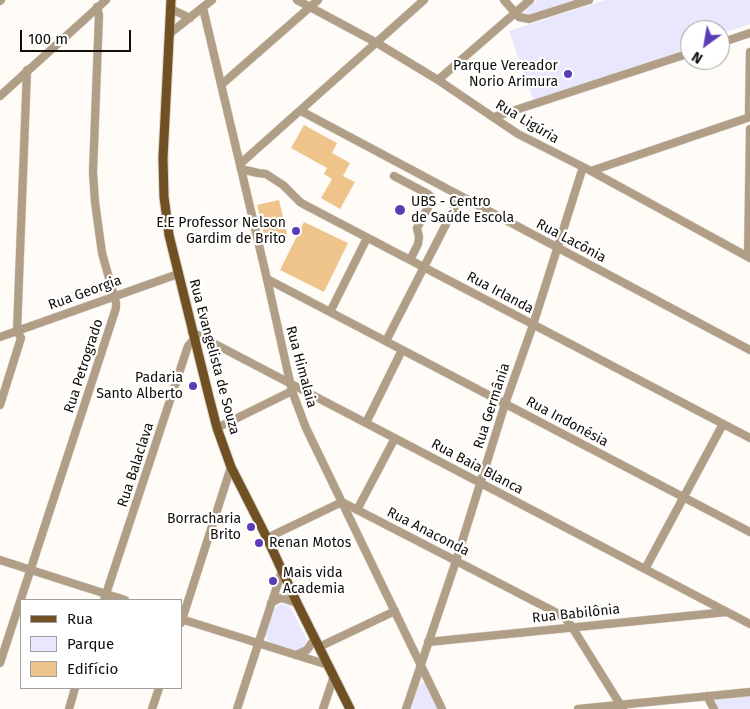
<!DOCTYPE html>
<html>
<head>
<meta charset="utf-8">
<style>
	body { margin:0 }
	#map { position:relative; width:750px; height:709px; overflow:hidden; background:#fffbf6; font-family:"Fira Sans",sans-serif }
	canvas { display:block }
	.legend { position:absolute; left:20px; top:599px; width:162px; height:90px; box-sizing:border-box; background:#fff; border:1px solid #a09f9d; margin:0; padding:6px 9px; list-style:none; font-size:15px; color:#110e0a }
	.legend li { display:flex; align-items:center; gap:10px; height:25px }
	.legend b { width:25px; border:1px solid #a09f9d }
	.north { position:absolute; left:680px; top:20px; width:50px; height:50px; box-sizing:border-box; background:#fff; border:1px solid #a09f9d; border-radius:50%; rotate:212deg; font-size:14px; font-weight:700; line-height:20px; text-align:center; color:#110e0a }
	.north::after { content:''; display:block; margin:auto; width:18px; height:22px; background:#5a3db6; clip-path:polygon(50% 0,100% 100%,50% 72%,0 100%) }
	.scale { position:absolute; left:20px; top:30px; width:111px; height:22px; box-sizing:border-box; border:2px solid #110e0a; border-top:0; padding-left:6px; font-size:15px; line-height:18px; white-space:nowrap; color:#110e0a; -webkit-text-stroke:4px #fff; paint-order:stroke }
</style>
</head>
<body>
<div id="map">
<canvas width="750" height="709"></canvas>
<ul class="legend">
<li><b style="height:6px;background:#715123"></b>Rua</li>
<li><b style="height:14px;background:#e8e7fd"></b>Parque</li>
<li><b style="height:14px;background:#efc48b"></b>Edifício</li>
</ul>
<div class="north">N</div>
<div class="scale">100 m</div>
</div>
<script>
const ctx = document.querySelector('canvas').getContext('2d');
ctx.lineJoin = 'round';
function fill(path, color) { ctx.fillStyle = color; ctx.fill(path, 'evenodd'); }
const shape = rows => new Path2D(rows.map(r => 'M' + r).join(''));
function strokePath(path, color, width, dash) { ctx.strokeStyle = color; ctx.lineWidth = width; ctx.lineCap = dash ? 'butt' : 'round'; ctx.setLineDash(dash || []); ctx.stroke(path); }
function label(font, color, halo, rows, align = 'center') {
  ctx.font = font + ' "Fira Sans",sans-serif'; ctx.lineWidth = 4.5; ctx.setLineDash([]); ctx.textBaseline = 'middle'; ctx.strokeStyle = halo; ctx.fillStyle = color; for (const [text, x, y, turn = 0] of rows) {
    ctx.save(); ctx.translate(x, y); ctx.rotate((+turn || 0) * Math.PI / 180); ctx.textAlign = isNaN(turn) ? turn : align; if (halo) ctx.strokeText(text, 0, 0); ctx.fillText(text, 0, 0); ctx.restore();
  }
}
fill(shape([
	[538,0,575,0,528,15,526,12,527,9],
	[605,0,750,0,750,24,720,34,720,30,690,30,690,48,533,100,509,31],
	[281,604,289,606,292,610,306,638,306,642,303,648,294,650,269,642,266,639,266,635,274,609],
	[422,682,425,684,438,709,411,709,419,685],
	[750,696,750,709,719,709,715,701,717,699]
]), '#e8e7fd');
fill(shape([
	[304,125,337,143,332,153,350,163,343,176,355,182,340,209,321,198,332,179,324,174,327,168,291,148],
	[279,200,287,234,265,239,257,205],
	[304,222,348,243,324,292,280,270]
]), '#efc48b');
const minor = shape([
	[297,0,377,43,438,80,518,134,591,171,750,258],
	[504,0,519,17,529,19,589,0],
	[0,1,1,0],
	[203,8,267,279,292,391,306,428,442,709],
	[171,9,190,18],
	[169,34,212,0],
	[720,43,750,33],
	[750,52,749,112,750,117],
	[438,80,530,0],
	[221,85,318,0],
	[0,96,106,0],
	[301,111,750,350],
	[494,117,690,53],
	[240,164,424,0],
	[241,169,258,173,266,174,283,185,300,202,305,205,750,438],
	[591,171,750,117],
	[394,176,428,194,431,197,432,200,417,228,419,237,418,244,410,260],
	[748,257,750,129],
	[267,279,750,532],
	[330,312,367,238],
	[192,332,750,624],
	[0,337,178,274],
	[386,341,460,197],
	[0,405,21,338,17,331,27,70],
	[366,423,402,350],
	[217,428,292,391],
	[357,510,395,438],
	[267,538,342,502,557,613,565,618,572,627,623,709],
	[0,560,125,600],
	[645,569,723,424],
	[104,600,185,355,188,346,194,339],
	[271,603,278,599,282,598,297,603],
	[181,619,328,665],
	[181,623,231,467],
	[428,642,727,612],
	[319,647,395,611],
	[296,655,307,650,315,638],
	[0,663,116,308,116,303,102,253,95,202,93,172,99,15,97,7],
	[707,696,714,709],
	[69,709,75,688],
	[152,709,159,688],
	[237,709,282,571],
	[323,709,334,676],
	[406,709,456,561,505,404,533,325,583,167],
	[578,709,750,692]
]);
const major = shape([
	[171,0,163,158,164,197,169,235,209,397,217,428,231,467,267,538,297,603,350,709]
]);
strokePath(minor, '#d9d5d0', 9);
strokePath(major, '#d9d5d0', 11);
strokePath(minor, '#b19e86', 8);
strokePath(major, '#715123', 9);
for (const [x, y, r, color] of [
	[568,74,5,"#5a3db6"],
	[400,210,6,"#5a3db6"],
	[296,231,5,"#5a3db6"],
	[193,386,5,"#5a3db6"],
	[251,527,5,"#5a3db6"],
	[259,543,5,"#5a3db6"],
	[273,581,5,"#5a3db6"]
]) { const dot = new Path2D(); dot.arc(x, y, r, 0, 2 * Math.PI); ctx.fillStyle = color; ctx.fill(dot); strokePath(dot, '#fff', 2); }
label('14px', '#110e0a', '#fff', [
	["Parque Vereador",558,66],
	["Norio Arimura",558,82],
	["UBS - Centro",411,202,"left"],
	["de Saúde Escola",411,218,"left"],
	["E.E Professor Nelson",286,223],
	["Gardim de Brito",286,239],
	["Padaria",183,378],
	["Santo Alberto",183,394],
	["Borracharia",241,519],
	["Brito",241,535],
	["Renan Motos",269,543,"left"],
	["Mais vida",283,573,"left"],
	["Academia",283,589,"left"]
], 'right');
label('14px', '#110e0a', '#fff', [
	["Rua Ligúria",527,122,31],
	["Rua Lacônia",571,241,28],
	["Rua Georgia",85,293,-20],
	["Rua Irlanda",500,293,28],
	["Rua Evangelista de Souza",214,357,75],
	["Rua Petrogrado",84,366,-72],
	["Rua Himalaia",301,367,75],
	["Rua Germânia",492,406,-72],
	["Rua Indonésia",567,422,28],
	["Rua Balaclava",136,465,-72],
	["Rua Baia Blanca",477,467,28],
	["Rua Anaconda",428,532,27],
	["Rua Babilônia",576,614,-6]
]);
</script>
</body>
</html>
